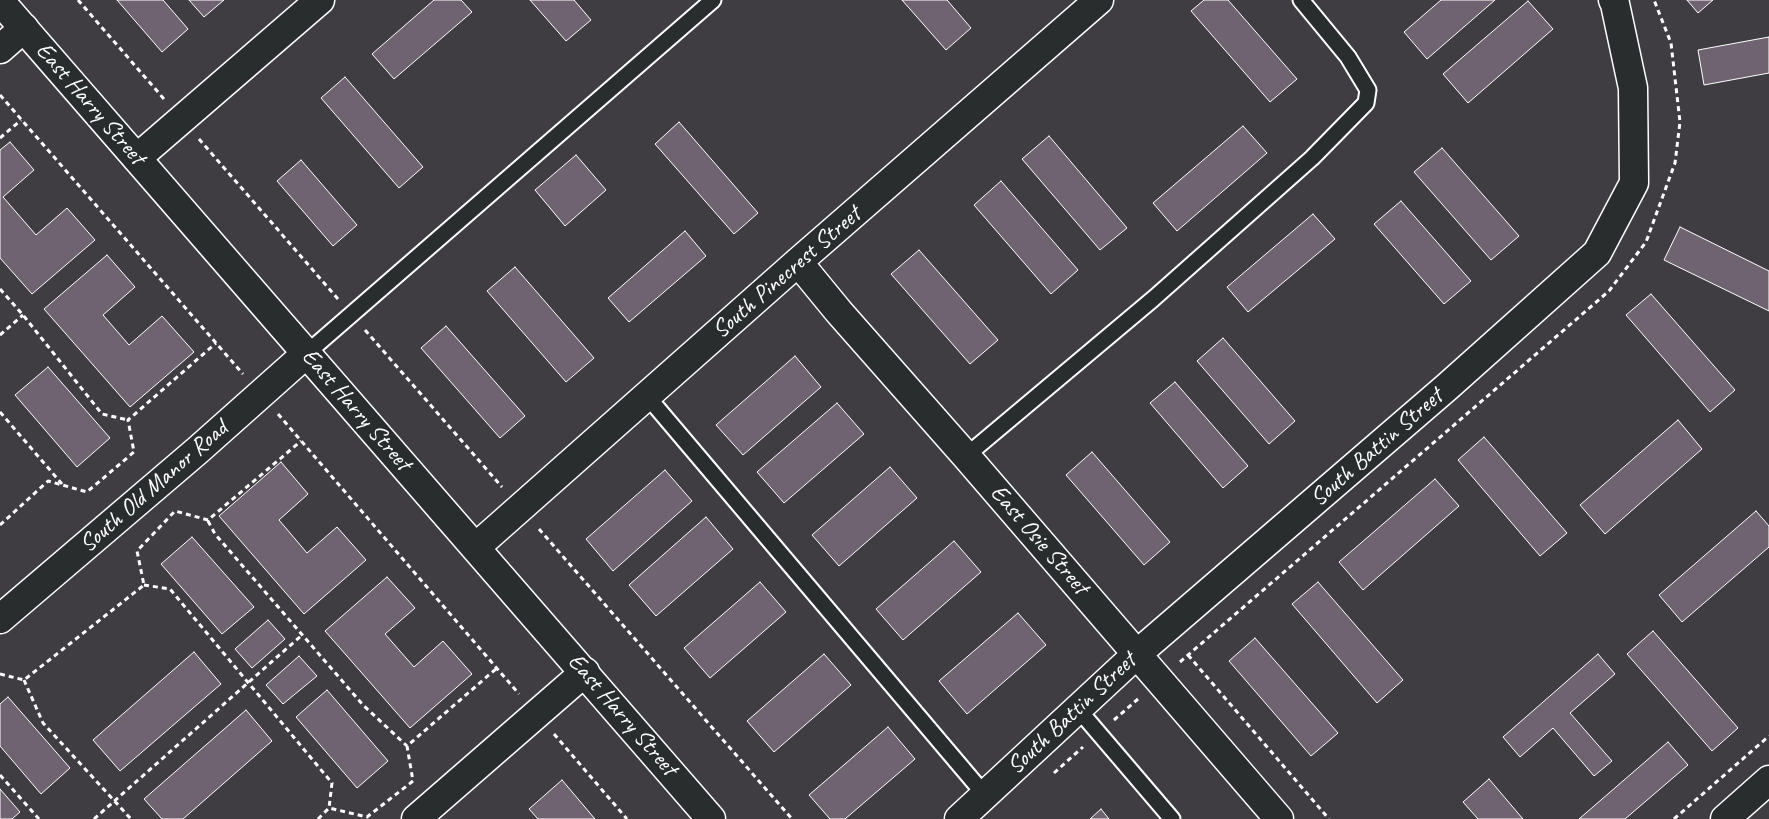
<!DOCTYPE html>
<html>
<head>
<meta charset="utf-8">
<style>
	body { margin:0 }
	canvas { display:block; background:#3f3d42 }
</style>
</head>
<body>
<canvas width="1769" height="819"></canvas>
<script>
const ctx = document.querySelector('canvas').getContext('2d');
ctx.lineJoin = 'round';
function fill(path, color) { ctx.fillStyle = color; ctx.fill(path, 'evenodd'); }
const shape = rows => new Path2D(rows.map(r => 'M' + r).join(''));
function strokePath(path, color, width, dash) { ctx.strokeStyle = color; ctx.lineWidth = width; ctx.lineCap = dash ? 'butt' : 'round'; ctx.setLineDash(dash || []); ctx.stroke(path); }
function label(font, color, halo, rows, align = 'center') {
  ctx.font = font + ' Caveat,sans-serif'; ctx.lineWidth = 5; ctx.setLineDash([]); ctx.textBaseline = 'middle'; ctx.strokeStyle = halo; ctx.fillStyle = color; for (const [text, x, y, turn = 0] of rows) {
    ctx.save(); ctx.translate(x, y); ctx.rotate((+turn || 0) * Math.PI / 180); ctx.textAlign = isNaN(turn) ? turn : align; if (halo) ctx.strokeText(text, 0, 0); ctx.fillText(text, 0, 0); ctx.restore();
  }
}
const building = shape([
	[117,0,163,0,188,29,162,52,117,0],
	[189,0,224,0,204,17,189,0],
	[434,0,461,0,472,12,394,79,372,54,434,0],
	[530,0,574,0,591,20,566,41,530,0],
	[902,0,947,0,971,28,946,50,902,0],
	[1204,0,1228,0,1297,79,1270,102,1191,11,1204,0],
	[1441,0,1495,0,1427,59,1404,32,1441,0],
	[1687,0,1713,0,1698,13,1687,0],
	[1528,1,1553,29,1468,103,1443,74,1528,1],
	[1769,37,1769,73,1704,85,1698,50,1769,37],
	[345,77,423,167,399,188,321,98,345,77],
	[679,122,758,213,734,234,655,144,679,122],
	[1243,126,1267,153,1177,231,1153,203,1243,126],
	[1049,136,1127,228,1100,250,1022,159,1049,136],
	[10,142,34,170,3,197,36,235,67,208,95,240,32,294,0,258,0,150,10,142],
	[1442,148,1519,236,1491,260,1414,172,1442,148],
	[576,155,606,190,565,226,535,190,576,155],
	[301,160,357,225,333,246,277,181,301,160],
	[1001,181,1078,270,1051,294,974,205,1001,181],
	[1401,201,1471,281,1444,304,1374,224,1401,201],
	[1313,214,1335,239,1248,312,1227,287,1313,214],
	[1680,227,1769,271,1769,311,1664,260,1680,227],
	[685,231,706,256,629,322,608,298,685,231],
	[919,250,998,340,970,364,891,274,919,250],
	[107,255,135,287,103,315,129,345,162,316,194,352,130,407,44,309,107,255],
	[515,267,594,358,566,382,487,291,515,267],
	[1651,294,1735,390,1710,412,1626,315,1651,294],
	[446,326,525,416,500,438,421,348,446,326],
	[1223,338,1295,421,1269,444,1197,361,1223,338],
	[795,356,821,387,743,455,716,425,795,356],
	[48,367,110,438,77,467,15,395,48,367],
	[1175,382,1248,466,1223,488,1150,403,1175,382],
	[837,403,864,434,784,503,757,472,837,403],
	[1678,420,1702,449,1605,534,1580,505,1678,420],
	[1484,437,1567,533,1540,556,1458,460,1484,437],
	[1092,452,1170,542,1144,565,1066,475,1092,452],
	[281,462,308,494,279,520,307,553,337,527,366,560,304,614,219,516,281,462],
	[890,467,917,498,839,566,812,535,890,467],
	[665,470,692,501,613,571,586,539,665,470],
	[1435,479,1459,506,1363,590,1339,562,1435,479],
	[1756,511,1769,526,1769,547,1682,622,1659,595,1756,511],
	[706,517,733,549,656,616,629,585,706,517],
	[192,537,254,607,222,634,161,564,192,537],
	[954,541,981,572,903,640,876,609,954,541],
	[387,577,415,608,385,634,414,667,443,641,472,674,410,728,325,631,387,577],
	[760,582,786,612,710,678,684,648,760,582],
	[1318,582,1403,680,1377,703,1292,604,1318,582],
	[1018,613,1046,645,967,714,939,681,1018,613],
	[268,620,285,639,252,668,235,649,268,620],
	[1653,631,1738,728,1712,751,1627,654,1653,631],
	[1255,638,1338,733,1311,756,1229,661,1255,638],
	[194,652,221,684,120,771,93,740,194,652],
	[824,654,851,685,774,752,747,721,824,654],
	[1598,654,1615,674,1570,713,1612,761,1594,776,1553,728,1520,757,1503,737,1598,654],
	[299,656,317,676,283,704,266,685,299,656],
	[327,690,388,761,357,788,296,717,327,690],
	[8,697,70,768,41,794,0,746,0,704,8,697],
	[246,710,272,741,183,819,162,819,144,799,246,710],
	[888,727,915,759,845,819,830,819,809,795,888,727],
	[1668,742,1688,765,1625,819,1579,819,1668,742],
	[1489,779,1523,819,1478,819,1463,802,1489,779],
	[562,780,595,819,538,819,529,809,562,780],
	[0,789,20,812,12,819,0,819,0,789],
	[1101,809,1109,819,1090,819,1101,809]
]);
fill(building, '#706371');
strokePath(building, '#fff', 1);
const service = shape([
	[307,353,713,0],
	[647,396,985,795],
	[966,456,1153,299,1312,158,1366,103,1368,90,1348,57,1301,0],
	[1078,709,1172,819]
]);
const minor = shape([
	[0,49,24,28],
	[137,158,320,0],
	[798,262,839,312,966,456,1279,819],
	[476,547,798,262,1099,0],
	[0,619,198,450,307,353],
	[416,819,585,672],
	[959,819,1137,654,1447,387,1597,253,1634,183,1633,88,1615,4,1613,0],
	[1725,819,1769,780]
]);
const secondary = shape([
	[0,1,711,819]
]);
strokePath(service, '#fff', 19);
strokePath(minor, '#fff', 31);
strokePath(secondary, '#fff', 31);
strokePath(shape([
	[78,0,164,99],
	[0,95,243,374],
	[0,138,21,120],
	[199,139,338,299],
	[0,289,23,315,102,414,128,420],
	[365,330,502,487],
	[0,335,23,315],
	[0,412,62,484],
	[278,414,519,694],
	[208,521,215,534,363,705,407,746],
	[0,525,48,481,87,492,134,452,128,420,216,343],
	[539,529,792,819],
	[144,585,170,589,332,783,329,808],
	[1188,655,1329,819],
	[1180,662,1609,291,1646,242,1675,163,1680,122,1671,43,1654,0],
	[0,674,24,680,144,585,137,551,175,511,208,520,301,441],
	[24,680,43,723,131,819],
	[1114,720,1138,699],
	[554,734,627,819],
	[1054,773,1083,747],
	[0,775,39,819],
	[94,819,302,635],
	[318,819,329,808,367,817,413,781,407,746,497,668],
	[1674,819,1769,736]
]), '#fff', 3, [5, 4]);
strokePath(service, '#2a2d2e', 15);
strokePath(minor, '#2a2d2e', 28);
strokePath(secondary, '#2a2d2e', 28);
label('24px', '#fff', '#2a2d2e', [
	["East Harry Street",90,104,49],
	["South Pinecrest Street",787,273,-41],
	["East Harry Street",356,410,49],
	["South Battin Street",1377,448,-41],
	["South Old Manor Road",154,487,-41],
	["East Osie Street",1039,540,49],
	["South Battin Street",1072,714,-43],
	["East Harry Street",622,715,49]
]);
</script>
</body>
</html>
